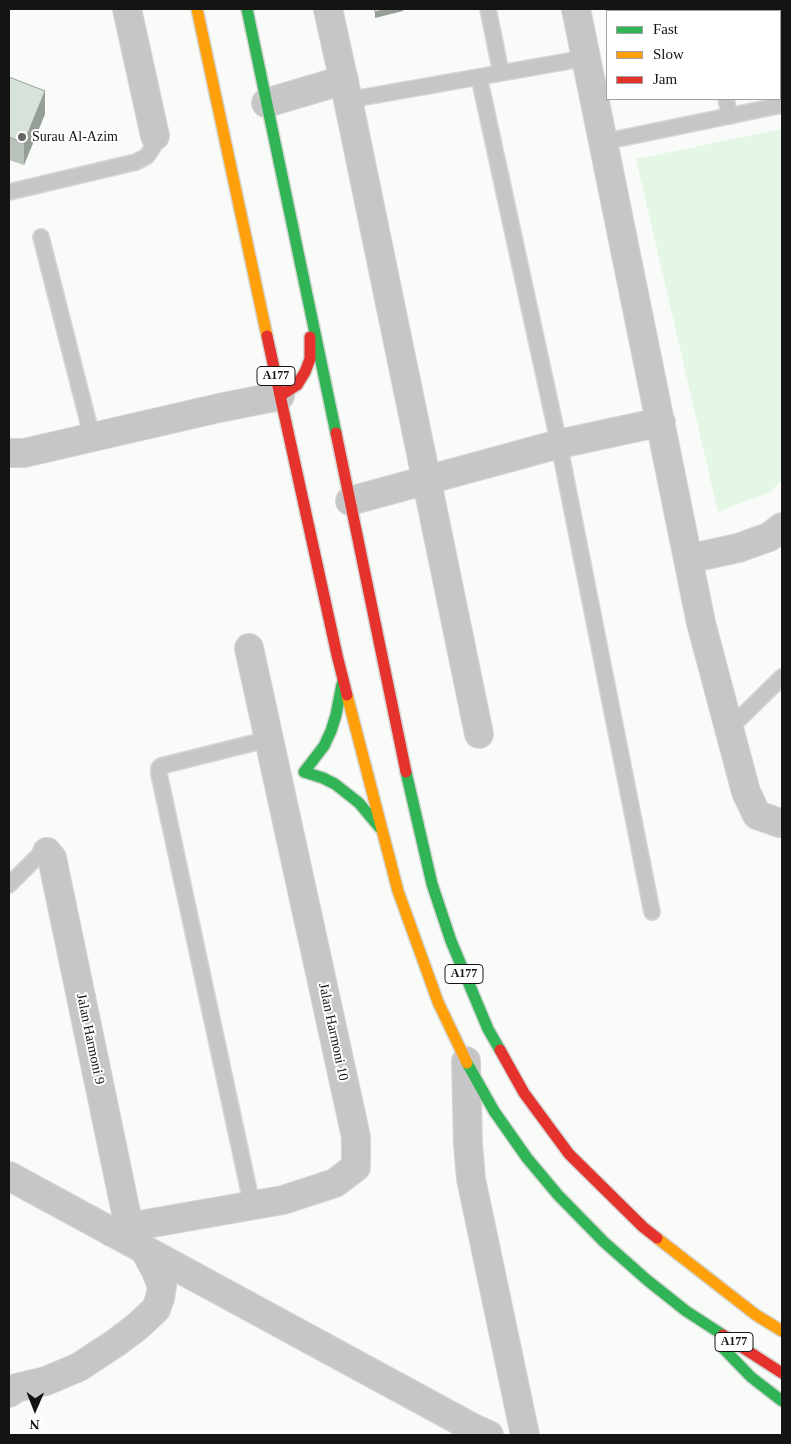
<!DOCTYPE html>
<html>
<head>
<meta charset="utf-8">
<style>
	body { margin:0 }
	#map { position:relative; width:791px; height:1444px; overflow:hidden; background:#f9fbf9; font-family:"Times New Roman",serif }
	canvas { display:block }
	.frame { position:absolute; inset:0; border:10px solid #131413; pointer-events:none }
	.legend { position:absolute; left:606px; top:10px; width:175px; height:90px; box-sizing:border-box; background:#fff; border:1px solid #a1a1a1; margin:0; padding:6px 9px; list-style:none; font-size:15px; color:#131413 }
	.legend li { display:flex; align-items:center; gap:10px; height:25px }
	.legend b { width:25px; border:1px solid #a1a1a1 }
	.north { position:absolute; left:10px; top:1384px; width:50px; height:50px; -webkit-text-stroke:4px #fff; paint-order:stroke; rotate:181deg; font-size:14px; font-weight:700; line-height:20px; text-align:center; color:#131413 }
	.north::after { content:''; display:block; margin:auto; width:18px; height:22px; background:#131413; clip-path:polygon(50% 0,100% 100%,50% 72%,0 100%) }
</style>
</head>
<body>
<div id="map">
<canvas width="791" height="1444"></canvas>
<div class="frame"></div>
<ul class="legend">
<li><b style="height:6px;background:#30b455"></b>Fast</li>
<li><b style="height:6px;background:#ff9f0a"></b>Slow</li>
<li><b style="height:6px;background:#e5322d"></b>Jam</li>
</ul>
<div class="north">N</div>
</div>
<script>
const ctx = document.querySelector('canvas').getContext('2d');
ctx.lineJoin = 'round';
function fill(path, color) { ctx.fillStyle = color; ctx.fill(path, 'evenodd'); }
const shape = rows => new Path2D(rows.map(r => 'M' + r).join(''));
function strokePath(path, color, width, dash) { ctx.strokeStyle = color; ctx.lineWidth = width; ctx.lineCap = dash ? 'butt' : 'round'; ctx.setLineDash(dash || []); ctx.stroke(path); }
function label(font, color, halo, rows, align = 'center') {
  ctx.font = font + ' "Times New Roman",serif'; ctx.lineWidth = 4; ctx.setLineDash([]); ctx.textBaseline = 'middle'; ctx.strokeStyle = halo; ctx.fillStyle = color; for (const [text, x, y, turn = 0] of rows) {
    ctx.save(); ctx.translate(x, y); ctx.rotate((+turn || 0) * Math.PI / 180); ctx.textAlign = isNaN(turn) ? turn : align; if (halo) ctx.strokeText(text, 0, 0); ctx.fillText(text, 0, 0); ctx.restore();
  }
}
fill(shape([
	[782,129,782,480,770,492,718,512,636,159]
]), '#e4f6e5');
const lane = shape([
	[488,9,501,73],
	[705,9,706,11],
	[479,77,559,444,652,912],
	[726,99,730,116],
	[348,100,586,58],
	[603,142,782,105],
	[9,192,136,162,147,156,153,147,155,136],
	[41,237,92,437],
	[730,728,782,677],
	[9,885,42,852,47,852],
	[252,1205,159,774,159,768,161,766,269,739]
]);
const street = shape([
	[127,9,155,136],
	[328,9,348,100,479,734],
	[576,9,701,623,746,792,757,815,780,823,782,823],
	[266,103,344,80],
	[9,453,24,453,219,408,280,396],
	[350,501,559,444,661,422],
	[688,559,738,548,769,537,782,527],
	[47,852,52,858,129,1227],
	[466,1061,468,1144,471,1179,525,1435],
	[9,1176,473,1428,489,1435],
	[111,1232,129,1227,283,1200,335,1183,356,1167,356,1137,249,648],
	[9,1393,16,1388,46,1381,79,1367,117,1342,138,1326,156,1309,160,1298,162,1286,155,1269,144,1249]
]);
const fast = shape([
	[247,9,336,433],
	[342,684,336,715,331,731,324,746,304,772,323,778,335,784,359,803,380,828],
	[406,772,432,884,451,941,488,1029,500,1050],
	[467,1063,494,1111,527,1158,558,1195,604,1242,647,1280,686,1311,723,1335],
	[722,1347,751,1377,782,1401]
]);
const slow = shape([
	[197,9,267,336],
	[347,695,398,891,438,1002,467,1063],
	[657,1238,756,1315,782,1331]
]);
const jam = shape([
	[267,336,337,655,347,695],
	[280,396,297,385,305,372,310,359,310,337],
	[336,433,406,772],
	[500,1050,524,1093,569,1154,643,1227,657,1238],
	[723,1335,782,1373]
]);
strokePath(lane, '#d4d6d4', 18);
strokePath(street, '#d4d6d4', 30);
strokePath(fast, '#d4d6d4', 14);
strokePath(slow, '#d4d6d4', 14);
strokePath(jam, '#d4d6d4', 14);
strokePath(lane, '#c6c6c6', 15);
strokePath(street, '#c6c6c6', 28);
strokePath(fast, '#30b455', 11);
strokePath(slow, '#ff9f0a', 11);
strokePath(jam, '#e5322d', 11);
fill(shape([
	[9,77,45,114,24,165,9,160]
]), '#b9c2bb');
fill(shape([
	[387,9,403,9,403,11,375,18,375,12],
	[45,91,45,114,24,165,24,143]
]), '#969e98');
const building = shape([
	[374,9,387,9,375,12,374,9],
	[9,77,45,91,24,143,9,137,9,77]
]);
fill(building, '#d7e2d9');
strokePath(building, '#969e98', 1);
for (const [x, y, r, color] of [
	[22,137,5,"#646564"]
]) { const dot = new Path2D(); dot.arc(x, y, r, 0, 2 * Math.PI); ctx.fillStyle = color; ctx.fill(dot); strokePath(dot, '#fff', 2); }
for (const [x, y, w] of [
	[276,376,38],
	[464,974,38],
	[734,1342,38]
]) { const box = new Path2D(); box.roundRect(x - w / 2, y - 9.5, w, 19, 4); ctx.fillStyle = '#fff'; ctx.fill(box); strokePath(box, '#131413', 1); }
label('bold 12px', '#131413', null, [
	["A177",276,376],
	["A177",464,974],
	["A177",734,1342]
]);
label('14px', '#131413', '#fff', [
	["Surau Al-Azim",32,137]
], 'left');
label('14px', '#131413', '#fff', [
	["Jalan Harmoni 10",333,1032,78],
	["Jalan Harmoni 9",90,1039,78]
]);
</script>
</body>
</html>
